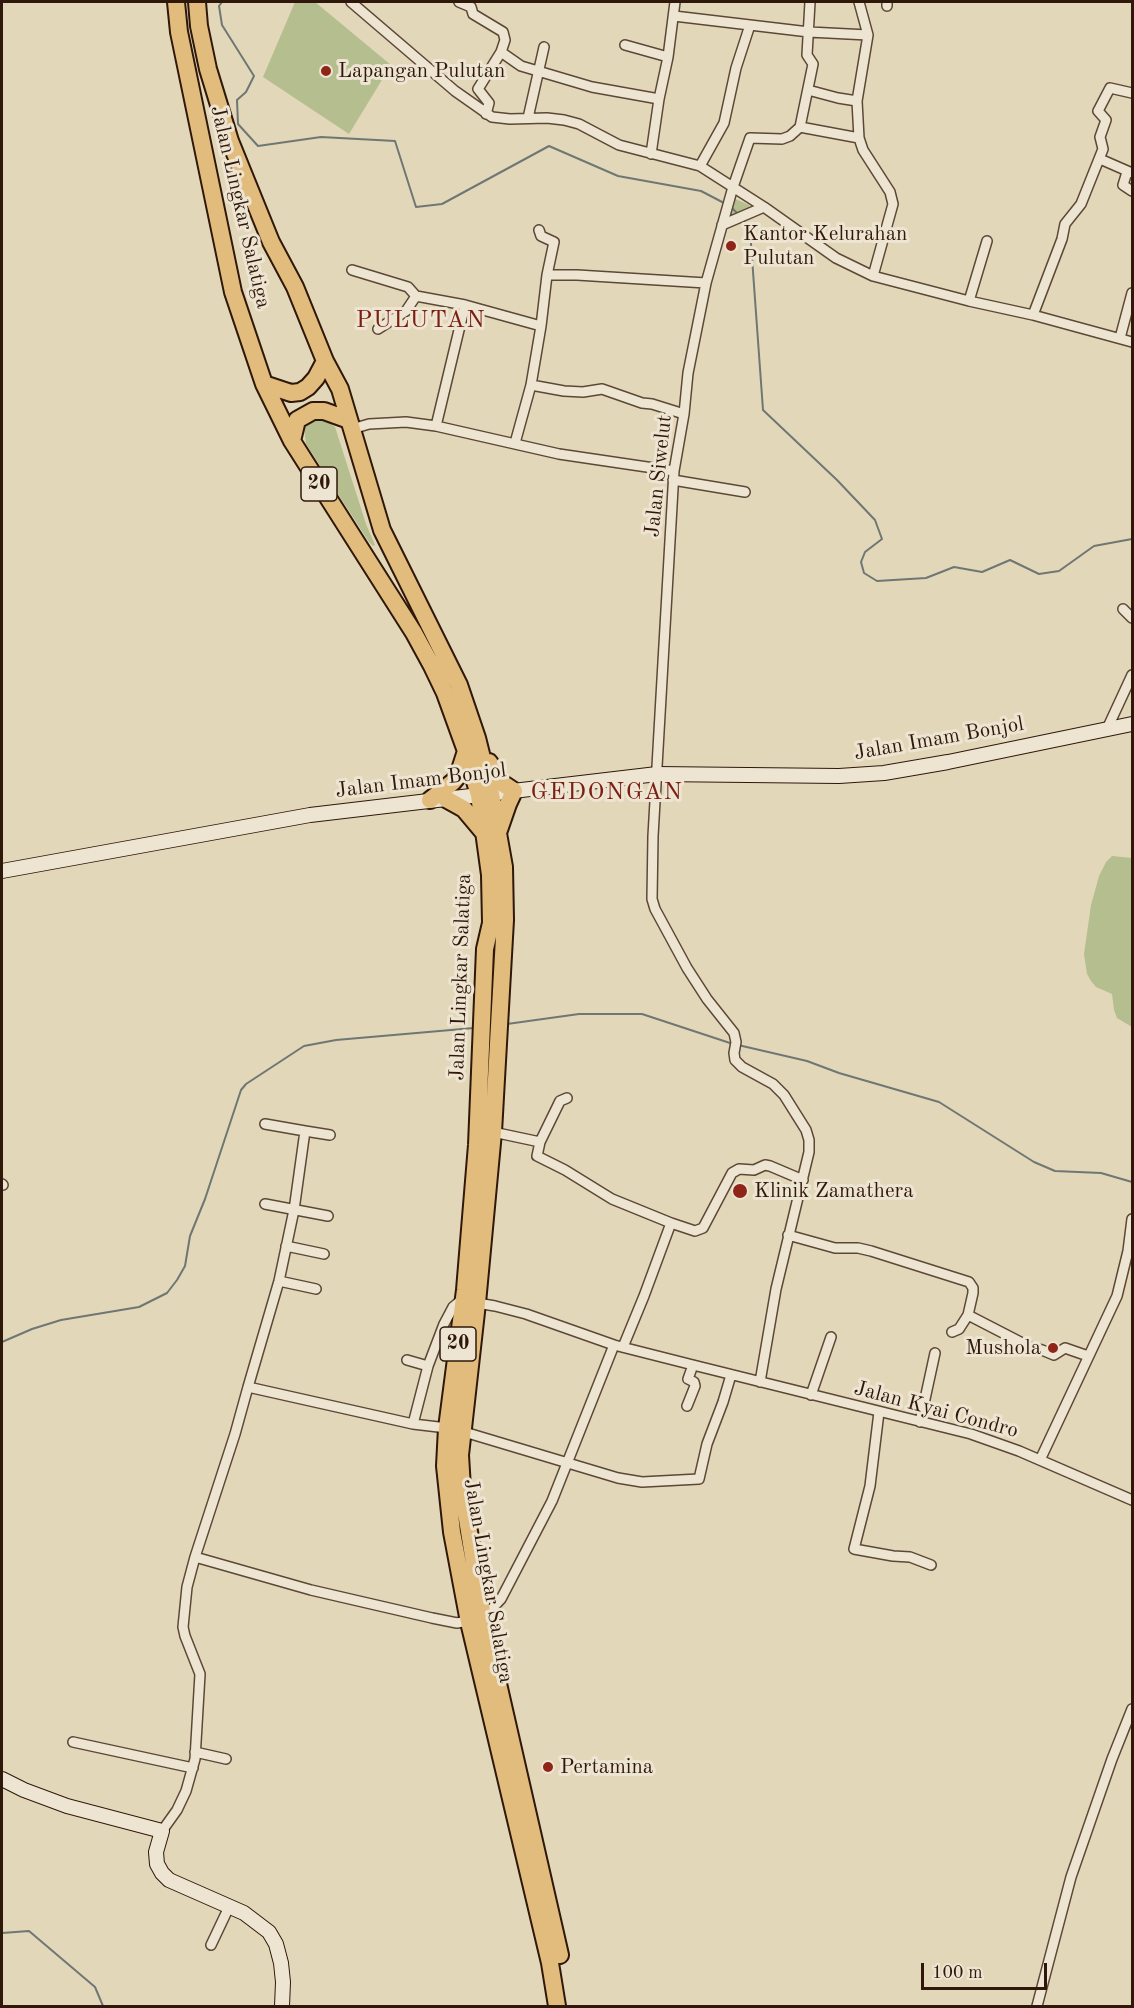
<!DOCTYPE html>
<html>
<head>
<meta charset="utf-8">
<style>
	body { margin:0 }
	#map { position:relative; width:1134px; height:2008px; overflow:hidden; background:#e3d7b9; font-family:"Old Standard TT",serif }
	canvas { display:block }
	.frame { position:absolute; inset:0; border:3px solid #2f180a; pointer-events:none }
	.scale { position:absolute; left:921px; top:1963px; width:126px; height:27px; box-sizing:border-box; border:3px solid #2f180a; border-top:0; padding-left:8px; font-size:18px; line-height:21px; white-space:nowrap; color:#2f180a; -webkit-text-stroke:4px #ede5d2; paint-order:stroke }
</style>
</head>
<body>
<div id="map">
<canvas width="1134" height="2008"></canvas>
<div class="frame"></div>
<div class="scale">100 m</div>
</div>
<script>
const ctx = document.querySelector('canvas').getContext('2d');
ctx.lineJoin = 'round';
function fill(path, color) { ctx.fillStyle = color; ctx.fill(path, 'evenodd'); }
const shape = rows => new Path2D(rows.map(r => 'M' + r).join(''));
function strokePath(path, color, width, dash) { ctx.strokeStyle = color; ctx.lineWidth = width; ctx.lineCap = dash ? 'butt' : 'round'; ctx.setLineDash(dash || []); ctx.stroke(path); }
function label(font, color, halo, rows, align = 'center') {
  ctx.font = font + ' "Old Standard TT",serif'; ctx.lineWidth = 6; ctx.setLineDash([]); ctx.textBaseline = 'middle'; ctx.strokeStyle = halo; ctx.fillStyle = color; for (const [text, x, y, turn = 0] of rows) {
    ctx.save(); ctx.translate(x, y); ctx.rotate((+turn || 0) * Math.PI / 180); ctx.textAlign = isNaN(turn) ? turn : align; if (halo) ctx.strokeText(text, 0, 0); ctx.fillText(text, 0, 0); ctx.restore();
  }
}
fill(shape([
	[295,2,315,2,391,65,349,134,263,77],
	[733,198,749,205,750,210,727,220],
	[316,418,327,420,335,427,366,524,375,545,373,546,369,542,306,444,304,428,307,422],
	[1112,856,1132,858,1132,1027,1117,1018,1114,1010,1112,994,1096,987,1091,981,1087,974,1084,954,1091,905,1099,876,1106,862]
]), '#b5be8e');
strokePath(shape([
	[222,2,219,6,222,25,254,76,246,92,237,100,238,124,258,146,321,137,395,141,416,207,442,204,549,146,618,176,701,191,726,204],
	[731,207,739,215],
	[743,220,750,230,763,410,837,480,875,520,882,539,865,552,861,562,864,573,877,581,926,578,954,567,982,572,1010,560,1039,574,1059,571,1094,546,1132,539],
	[507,1024,579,1014,642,1014,733,1044],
	[738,1045,807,1061,839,1073,939,1102,1034,1162,1055,1171,1101,1173,1132,1182],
	[2,1342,32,1329,61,1320,139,1307,167,1293,177,1280,185,1266,190,1236,205,1199,241,1090,246,1084,304,1046,336,1040,474,1028],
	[2,1933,29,1931,95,1987,103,2006]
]), '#6f7774', 2);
const street = shape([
	[351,2,455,91,492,117,510,119,547,118,564,120,579,124,619,145,700,166,764,207,836,258,873,276,969,301,1033,315,1132,342],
	[459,2,471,7,473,14,503,32,505,40,501,52,521,66,592,87,659,99],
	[859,2,868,35,857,101,859,138,863,150,890,192,893,204,873,276],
	[887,6,887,2],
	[674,16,809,32,868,35],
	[625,45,668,57],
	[808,90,838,98,857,101],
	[486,114,489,103,478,89,501,52],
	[528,118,544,47],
	[800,127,813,64,807,55,810,2],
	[651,154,659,99,668,57,675,2],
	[1100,159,1132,173],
	[700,166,724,123,736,68,750,25],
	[1127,172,1123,185,1132,191],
	[722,225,764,207],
	[539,230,541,236,554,242,547,275],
	[352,270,408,287,416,296,465,305,541,326,547,275,577,275,706,283],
	[969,301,987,241],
	[1033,315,1062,239,1065,224,1081,204,1103,149,1100,137,1106,120,1098,111,1110,88,1132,93],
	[378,329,406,311,416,296],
	[1120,338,1132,293],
	[531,385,564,391,583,392,602,389,642,403,652,404,684,414],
	[436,426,465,305],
	[352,429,369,424,406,422,436,426,559,454,674,471],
	[515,443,531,385,541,326],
	[673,480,745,492],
	[1123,609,1132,618],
	[1107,729,1132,675],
	[567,1098,560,1101,540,1142,537,1156,565,1170,612,1199,671,1223],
	[305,1131,330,1135],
	[493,1132,540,1142],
	[2,1184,3,1185],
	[265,1204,328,1216],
	[788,1235,835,1248,858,1248,871,1251,969,1282,973,1288,973,1293,968,1315,1032,1348,1042,1350,1054,1355,1065,1348,1088,1356],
	[286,1246,324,1254],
	[279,1281,316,1289],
	[477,1303,495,1306,526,1314,614,1345,693,1365,971,1434,1019,1451,1132,1500],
	[952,1332,959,1329,968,1315],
	[623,1347,644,1296,671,1223,695,1231,703,1228,732,1173,739,1169,754,1170,765,1165,770,1166,803,1180],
	[407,1360,428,1366],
	[760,1382,776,1289,809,1152,809,1140,806,1130,784,1095,773,1084,742,1067,735,1060,734,1053,736,1042,734,1033,707,999,687,968,655,909,652,899,653,836,674,471,684,414,688,373,706,283,733,187,750,138,782,139,790,136,800,127,859,138],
	[248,1387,279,1281,294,1210,305,1131,265,1124],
	[811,1395,831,1337],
	[687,1406,695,1386,694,1382,688,1379,693,1365],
	[879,1412,870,1486,854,1549,893,1556,910,1557,931,1565],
	[920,1422,935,1353],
	[413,1424,428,1366,444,1324,453,1307,459,1302,464,1302],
	[461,1431,618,1478,642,1482,699,1479,707,1444,723,1402,731,1375],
	[1040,1460,1117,1296,1128,1251,1132,1219],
	[195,1557,235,1434,248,1387,413,1424,447,1428],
	[73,1742,193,1768],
	[195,1752,226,1759],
	[162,1831,177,1810,186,1791,195,1759,200,1674,185,1636,183,1627,187,1587,195,1557,311,1590,432,1618,457,1623,483,1618,501,1599,552,1501,614,1345],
	[211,1945,229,1907],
	[1037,2006,1071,1877,1112,1759,1132,1709]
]);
const secondary = shape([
	[2,871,310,815,657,774,839,776,884,773,948,762,1132,724],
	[2,1779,24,1790,67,1806,162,1831,156,1852,157,1864,162,1873,169,1880,244,1913,269,1932,276,1944,281,1963,283,1982,282,2006]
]);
const highway = shape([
	[176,2,179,32,233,292,264,384,292,441,414,633,432,666,445,693,466,751,479,795,490,875,491,923,485,949,477,1145,465,1290,447,1428,445,1466,452,1532,469,1622,550,1963,557,2006],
	[197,2,199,26,208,69,230,141,271,242,295,287,325,361,340,389,382,530,459,685,477,738,491,794,504,867,505,920,493,1132,477,1303,460,1455,462,1488,483,1618,560,1955],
	[264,384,291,393,300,392,308,387,316,378,325,361],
	[292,441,297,420,313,411,324,411,349,420],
	[489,762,502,783,514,791,508,804,499,830],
	[446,799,464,809,485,834],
	[430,800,453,782,458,776,466,751]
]);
strokePath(street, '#5c4836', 12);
strokePath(secondary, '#2f180a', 16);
strokePath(highway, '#2f180a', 20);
strokePath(street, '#ede5d2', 9);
strokePath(secondary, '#ede5d2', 14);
strokePath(highway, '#e2bc7c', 16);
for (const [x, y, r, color] of [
	[326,71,6,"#8f2418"],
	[731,246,6,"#8f2418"],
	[740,1191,8,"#8f2418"],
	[1053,1348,6,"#8f2418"],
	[548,1767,6,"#8f2418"]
]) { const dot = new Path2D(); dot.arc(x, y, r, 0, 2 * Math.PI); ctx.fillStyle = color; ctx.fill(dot); strokePath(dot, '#ede5d2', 2); }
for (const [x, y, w] of [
	[319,484,36],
	[458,1344,36]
]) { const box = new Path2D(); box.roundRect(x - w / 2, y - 17, w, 34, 4.5); ctx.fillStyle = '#ede5d2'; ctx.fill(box); strokePath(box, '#2f180a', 1.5); }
label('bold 20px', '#2f180a', null, [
	["20",319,484],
	["20",458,1344]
]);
label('21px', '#2f180a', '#ede5d2', [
	["Lapangan Pulutan",338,71],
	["Kantor Kelurahan",743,234],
	["Pulutan",743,258],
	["Klinik Zamathera",754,1191],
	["Mushola",1041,1348,"right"],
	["Pertamina",560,1767]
], 'left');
label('21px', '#2f180a', '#ede5d2', [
	["Jalan Lingkar Salatiga",240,207,77],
	["Jalan Siwelut",659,476,-84],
	["Jalan Imam Bonjol",939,739,-10],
	["Jalan Imam Bonjol",421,781,-7],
	["Jalan Lingkar Salatiga",461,977,-88],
	["Jalan Kyai Condro",936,1410,15],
	["Jalan Lingkar Salatiga",488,1581,80]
]);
ctx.letterSpacing = '1.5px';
label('24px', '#7a1f14', '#ede5d2', [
	["PULUTAN",421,321],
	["GEDONGAN",607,793]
]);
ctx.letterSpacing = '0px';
</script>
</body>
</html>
